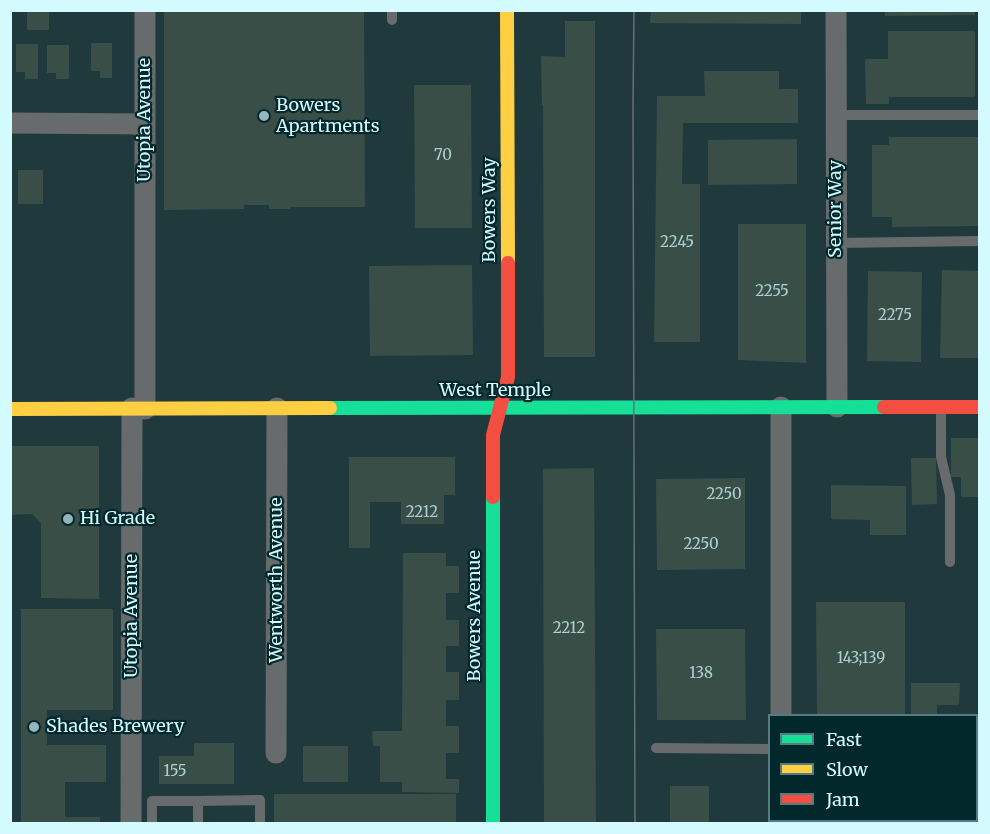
<!DOCTYPE html>
<html>
<head>
<meta charset="utf-8">
<style>
	body { margin:0 }
	#map { position:relative; width:990px; height:834px; overflow:hidden; background:#20393c; font-family:Merriweather,serif }
	canvas { display:block }
	.frame { position:absolute; inset:0; border:12px solid #d2faff; pointer-events:none }
	.legend { position:absolute; left:768px; top:714px; width:210px; height:108px; box-sizing:border-box; background:#02282c; border:2px solid #557c80; margin:0; padding:8px 10px; list-style:none; font-size:18px; color:#d2faff }
	.legend li { display:flex; align-items:center; gap:12px; height:30px }
	.legend b { width:30px; border:2px solid #557c80 }
</style>
</head>
<body>
<div id="map">
<canvas width="990" height="834"></canvas>
<div class="frame"></div>
<ul class="legend">
<li><b style="height:8px;background:#16e098"></b>Fast</li>
<li><b style="height:8px;background:#ffcf43"></b>Slow</li>
<li><b style="height:8px;background:#f24e42"></b>Jam</li>
</ul>
</div>
<script>
const ctx = document.querySelector('canvas').getContext('2d');
ctx.lineJoin = 'round';
function fill(path, color) { ctx.fillStyle = color; ctx.fill(path, 'evenodd'); }
const shape = rows => new Path2D(rows.map(r => 'M' + r).join(''));
function strokePath(path, color, width, dash) { ctx.strokeStyle = color; ctx.lineWidth = width; ctx.lineCap = dash ? 'butt' : 'round'; ctx.setLineDash(dash || []); ctx.stroke(path); }
function label(font, color, halo, rows, align = 'center') {
  ctx.font = font + ' Merriweather,serif'; ctx.lineWidth = 4.5; ctx.setLineDash([]); ctx.textBaseline = 'middle'; ctx.strokeStyle = halo; ctx.fillStyle = color; for (const [text, x, y, turn = 0] of rows) {
    ctx.save(); ctx.translate(x, y); ctx.rotate((+turn || 0) * Math.PI / 180); ctx.textAlign = isNaN(turn) ? turn : align; if (halo) ctx.strokeText(text, 0, 0); ctx.fillText(text, 0, 0); ctx.restore();
  }
}
fill(shape([
	[27,10,49,10,49,30,27,30],
	[164,10,364,10,365,207,290,207,290,209,269,209,269,205,244,205,244,209,164,210],
	[651,10,801,10,801,24,650,23],
	[885,10,975,10,975,15,885,16],
	[565,21,595,21,595,357,544,357,543,105,542,105,541,56,565,57],
	[888,31,975,31,975,97,889,97,889,104,866,104,865,59,888,59],
	[91,43,112,43,112,78,100,78,100,71,91,71],
	[16,44,38,44,38,79,25,79,25,72,16,72],
	[47,45,69,45,69,79,56,79,56,73,47,73],
	[704,71,779,71,779,89,798,89,798,123,683,123,682,184,700,184,700,342,654,342,657,96,705,96],
	[414,85,471,85,472,228,415,228],
	[889,137,979,137,980,226,892,227,892,217,872,217,872,145,889,145],
	[797,139,797,184,708,185,708,140],
	[18,170,43,170,43,204,18,204],
	[738,224,806,224,806,363,738,360],
	[472,265,473,355,370,356,369,266],
	[942,270,980,271,980,358,940,358],
	[868,271,922,272,921,362,867,361],
	[951,438,980,438,980,497,961,497,961,477,951,477],
	[10,446,99,446,99,599,41,598,41,523,32,514,10,515],
	[349,457,455,457,455,495,444,495,444,524,401,524,401,502,370,502,370,548,349,548],
	[911,458,936,458,937,504,912,505],
	[594,468,596,824,544,824,543,469],
	[745,478,745,569,657,570,656,479],
	[831,485,906,486,906,535,870,535,870,520,831,519],
	[403,553,446,553,446,566,459,566,459,593,446,593,446,620,459,620,459,646,446,646,446,672,459,672,459,700,446,700,446,726,459,726,459,753,446,753,446,779,459,779,459,793,402,792,402,782,380,782,380,746,373,746,372,731,402,731],
	[816,602,905,602,905,716,817,716],
	[21,609,113,609,113,710,47,710,47,745,106,745,106,782,65,782,65,817,100,817,100,824,21,824],
	[656,629,745,629,746,720,657,720],
	[911,683,960,683,959,705,937,705,937,716,911,716],
	[194,743,234,743,234,784,159,784,159,756,194,756],
	[303,746,348,746,348,782,303,782],
	[976,761,980,761,980,791,976,791],
	[670,786,709,786,709,824,670,824],
	[274,794,456,794,456,824,274,824],
	[825,820,905,820,905,824,825,824],
	[908,820,976,820,976,824,908,824]
]), '#3a4e48');
strokePath(shape([
	[392,10,392,20],
	[836,115,980,115],
	[836,243,980,241],
	[941,408,941,457,950,495,950,562],
	[656,748,770,749],
	[198,801,260,800,260,824],
	[152,824,152,801,198,801,198,824],
	[783,824,783,820]
]), '#686b6b', 10);
strokePath(shape([
	[145,10,145,409],
	[836,10,837,407],
	[10,123,145,124],
	[781,407,781,716],
	[276,753,277,408],
	[131,824,132,408]
]), '#686b6b', 21);
strokePath(shape([
	[330,408,884,407],
	[493,497,493,824]
]), '#16e098', 14);
strokePath(shape([
	[507,10,508,263],
	[10,409,330,408]
]), '#ffcf43', 14);
strokePath(shape([
	[884,407,980,407],
	[493,497,493,435,508,377,508,263]
]), '#f24e42', 14);
strokePath(shape([
	[634,10,633,107,635,824]
]), '#667173', 1.5);
for (const [x, y, r, color] of [
	[264,116,6,"#94b6bb"],
	[68,519,6,"#94b6bb"],
	[34,727,6,"#94b6bb"]
]) { const dot = new Path2D(); dot.arc(x, y, r, 0, 2 * Math.PI); ctx.fillStyle = color; ctx.fill(dot); strokePath(dot, '#02282c', 2); }
label('15px', '#accfd1', null, [
	["70",443,156],
	["2245",677,243],
	["2255",772,292],
	["2275",895,316],
	["2250",724,495],
	["2212",422,513],
	["2250",701,545],
	["2212",569,629],
	["143;139",861,659],
	["138",701,674],
	["155",175,772]
]);
label('18px', '#d2faff', '#02282c', [
	["Bowers",276,106],
	["Apartments",276,127],
	["Hi Grade",80,519],
	["Shades Brewery",46,727]
], 'left');
label('18px', '#d2faff', '#02282c', [
	["Utopia Avenue",145,120,-90],
	["Senior Way",836,209,-90],
	["Bowers Way",490,210,-90],
	["West Temple",495,391],
	["Wentworth Avenue",277,580,-90],
	["Utopia Avenue",132,616,-90],
	["Bowers Avenue",475,616,-90]
]);
</script>
</body>
</html>
